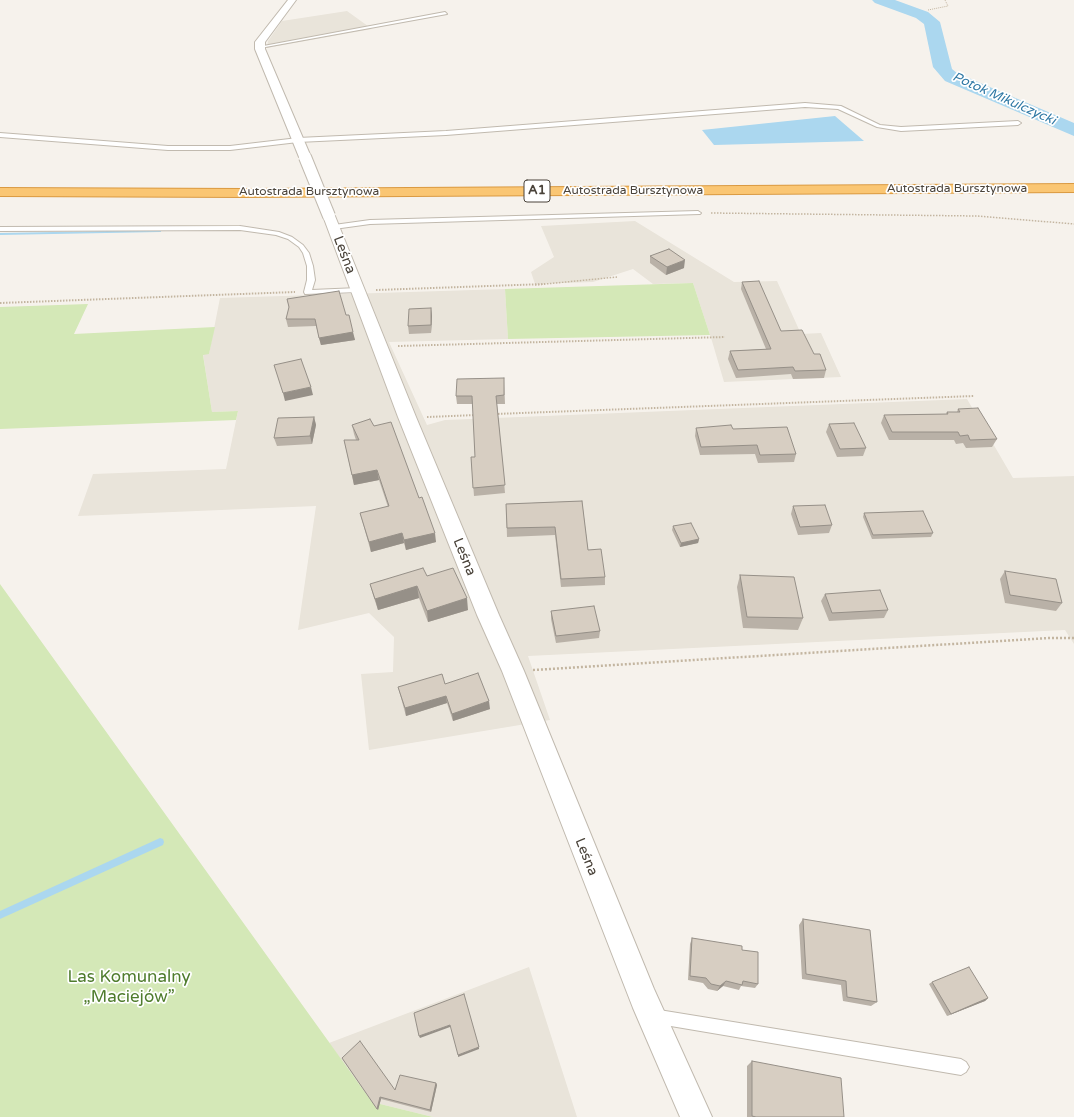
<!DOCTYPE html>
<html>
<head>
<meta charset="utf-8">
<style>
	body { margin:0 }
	canvas { display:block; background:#f6f2ec }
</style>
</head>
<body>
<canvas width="1074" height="1117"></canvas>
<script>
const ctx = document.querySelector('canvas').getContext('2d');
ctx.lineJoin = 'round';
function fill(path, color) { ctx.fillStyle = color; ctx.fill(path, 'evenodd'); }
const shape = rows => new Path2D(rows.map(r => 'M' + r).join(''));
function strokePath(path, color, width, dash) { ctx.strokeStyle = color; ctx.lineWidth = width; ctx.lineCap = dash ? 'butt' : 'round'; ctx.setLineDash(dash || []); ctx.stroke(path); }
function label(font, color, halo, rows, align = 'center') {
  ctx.font = font + ' "Varela Round",sans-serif'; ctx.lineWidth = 3.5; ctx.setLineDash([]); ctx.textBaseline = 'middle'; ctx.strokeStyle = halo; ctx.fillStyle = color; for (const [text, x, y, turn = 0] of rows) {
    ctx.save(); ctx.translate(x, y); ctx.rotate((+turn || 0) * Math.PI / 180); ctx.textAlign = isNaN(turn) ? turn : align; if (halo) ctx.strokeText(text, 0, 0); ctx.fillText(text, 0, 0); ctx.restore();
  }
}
fill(shape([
	[347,11,372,29,267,48,268,41,282,21],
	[635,221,734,282,777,281,801,334,821,333,841,377,724,382,712,341,693,283,653,284,633,269,593,282,535,284,531,272,554,257,541,226],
	[505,289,508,339,389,342,427,425,445,420,967,399,1013,478,1074,476,1074,644,1065,630,528,656,550,720,369,750,361,674,393,672,394,637,369,613,298,630,316,506,78,516,93,474,226,469,238,411,212,412,203,354,209,354,220,298],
	[529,967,577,1117,433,1117,372,1102,329,1043]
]), '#e9e4da');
fill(shape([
	[693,283,710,335,508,339,505,289],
	[88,304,74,334,215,327,209,354,203,355,212,412,238,411,236,420,0,429,0,307],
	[0,584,372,1102,433,1117,0,1117]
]), '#d4e8b7');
fill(shape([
	[835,116,864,141,714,145,702,130]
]), '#abd7ef');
fill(shape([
	[161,230,161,232,160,232,0,235,0,233,161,230],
	[160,838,163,839,164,842,163,845,0,919,0,911,160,838]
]), '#abd7ef');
fill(shape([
	[872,0,895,0,928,12,940,22,952,69,957,73,1074,123,1074,136,945,81,933,67,924,24,916,18,875,3,872,0]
]), '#abd7ef');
const service = shape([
	[445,12,447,14,260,48,258,47,445,12],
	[805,103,841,106,880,125,901,127,1018,121,1021,123,1018,125,901,131,877,127,838,109,805,107,446,135,298,142,230,150,168,150,0,137,0,133,168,146,230,146,298,138,446,131,805,103],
	[698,211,701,213,700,214,370,224,334,229,331,227,334,225,370,220,698,211],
	[240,226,279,232,292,237,303,245,309,253,313,266,315,280,312,290,358,288,362,290,358,292,305,294,304,292,307,280,307,266,303,253,299,247,288,239,276,235,240,230,0,231,0,227,240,226],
	[653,1009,961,1059,966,1062,969,1067,966,1072,961,1075,653,1023,648,1021,646,1016,648,1011,653,1009]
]);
const minor = shape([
	[288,0,296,0,265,42,265,49,311,157,305,161,299,157,255,49,255,42,288,0],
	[329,212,335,216,416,417,499,615,524,671,654,989,712,1117,680,1117,633,1008,502,671,477,615,398,417,323,216,329,212]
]);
const motorway = shape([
	[1074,184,1074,192,244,197,0,196,0,188,244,189,1074,184]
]);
strokePath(service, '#c1baaf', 2);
strokePath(minor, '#c1baaf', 2);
strokePath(motorway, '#da9a42', 2);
strokePath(shape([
	[928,10,948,6,945,0]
]), '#c3b5a0', 1, [1, 1]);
strokePath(shape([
	[711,213,977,216,1074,224],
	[535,285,617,277]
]), '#c3b5a0', 1.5, [1.5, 1.5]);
strokePath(shape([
	[376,290,545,284],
	[0,303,295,292],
	[398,346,725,337],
	[495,414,974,396],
	[427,417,476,415]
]), '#c3b5a0', 2, [1.5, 1.5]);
strokePath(shape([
	[533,670,1049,638,1074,638]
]), '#c3b5a0', 2.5, [2, 2]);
fill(service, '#fff');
fill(minor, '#fff');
fill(motorway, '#fac673');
const minorBridge = shape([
	[305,157,329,216]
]);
strokePath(minorBridge, '#c1baaf', 14, []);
strokePath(minorBridge, '#fff', 12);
fill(shape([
	[650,256,684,268,666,275,650,263],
	[742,282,781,331,814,354,826,370,824,378,793,379,791,374,736,378,728,359,730,351,766,349,741,289],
	[287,299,346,315,355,340,321,345,316,326,288,327,286,319,289,308],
	[431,308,432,316,431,333,409,334,408,326],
	[504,378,505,404,497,404,505,493,474,496,471,457,475,457,473,404,457,404,456,396],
	[958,409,997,439,992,447,966,448,963,443,956,444,954,440,889,440,881,423,884,415,946,414,947,412,957,412],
	[314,417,316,425,312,444,277,446,274,438],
	[829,424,866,448,863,456,837,457,826,432],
	[352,425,374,426,419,498,436,542,406,550,404,543,371,552,360,513,388,507,379,480,354,485,344,440,356,440,354,434],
	[696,428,733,429,796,454,794,462,758,463,755,454,700,455,695,436],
	[582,501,588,550,605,577,605,585,561,587,555,535,507,537,506,504],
	[793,506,832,525,829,533,798,535,791,514],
	[864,513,933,533,931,537,872,539,863,517],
	[673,526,699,539,698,543,680,547,672,530],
	[1005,571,1062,603,1056,611,1005,603,1000,579],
	[740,575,803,618,798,630,743,628,737,587],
	[427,576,468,610,428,622,419,598,378,610,373,595,370,584],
	[825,594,888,610,884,618,829,621,821,601],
	[551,611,600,631,599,638,556,643,551,619],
	[445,684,490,709,453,721,447,703,406,716,398,687],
	[803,919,877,1002,871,1006,843,1001,841,985,802,979,799,925],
	[692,938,742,950,758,984,755,988,741,986,739,990,723,986,717,991,708,989,703,983,688,980,690,944],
	[932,982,988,998,985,1001,947,1016,929,984],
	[342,1058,395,1090,436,1083,437,1085,431,1112,381,1099,378,1110],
	[752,1061,844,1117,747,1117,747,1066]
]), '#b9b1a7');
fill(shape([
	[685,260,684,268,666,275,667,267],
	[431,308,432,316,431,333],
	[353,332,355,340,321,345,319,338],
	[311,387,313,395,285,401,283,393],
	[314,417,316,425,312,444,310,436],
	[377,470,379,480,354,485,352,475],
	[402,533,404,543,371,552,369,542],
	[435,533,436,542,406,550,404,540],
	[699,539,698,543,680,547,681,543],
	[417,586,419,598,378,610,375,599],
	[467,598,468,610,428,622,427,611],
	[446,696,447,703,406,716,405,708],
	[489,701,490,709,453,721,452,714],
	[726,981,723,986,717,991,720,986],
	[988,998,985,1001,947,1016,951,1014],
	[450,1025,450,1027,420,1038,419,1036],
	[479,1047,479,1049,458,1057,458,1055],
	[436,1083,437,1085,431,1112,430,1110],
	[380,1097,381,1099,378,1110,377,1109]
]), '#969088');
const building = shape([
	[669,249,685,260,667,267,650,256,669,249],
	[759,281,781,331,802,330,814,354,820,354,826,370,795,371,793,367,738,370,730,351,771,349,742,282,759,281],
	[339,291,346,315,349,315,353,332,319,338,315,319,286,319,289,307,287,299,339,291],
	[431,308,431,325,408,326,409,309,431,308],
	[301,359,311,387,283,393,274,365,301,359],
	[504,378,504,395,496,396,505,485,473,488,471,457,475,457,472,396,456,396,457,379,504,378],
	[978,408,997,439,970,440,968,435,960,436,958,432,892,432,884,415,948,414,947,412,960,412,958,409,978,408],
	[314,417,310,436,274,438,278,418,314,417],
	[370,419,374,426,391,422,419,498,422,497,435,533,404,540,402,533,369,542,360,513,389,506,377,470,352,475,344,440,359,440,352,425,370,419],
	[854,423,866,448,840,449,829,424,854,423],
	[731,425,733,429,787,427,796,454,760,455,757,445,701,447,696,428,731,425],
	[582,501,588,550,601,549,605,577,561,579,555,527,507,528,506,504,582,501],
	[825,505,832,525,800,527,793,506,825,505],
	[923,511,933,533,873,535,864,513,923,511],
	[691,523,699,539,681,543,673,526,691,523],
	[423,568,427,576,453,568,467,598,427,611,417,586,375,599,370,584,423,568],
	[1005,571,1056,579,1062,603,1010,595,1005,571],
	[740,575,794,577,803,618,747,617,740,575],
	[880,590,888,610,832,613,825,594,880,590],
	[594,606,600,631,556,636,551,611,594,606],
	[478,673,489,701,452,714,446,696,405,708,398,687,442,674,445,684,478,673],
	[803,919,870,930,877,1002,847,997,846,981,806,974,803,919],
	[692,938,742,946,742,950,758,952,758,984,743,981,742,985,726,981,720,986,711,984,706,978,690,976,692,938],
	[969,967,988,998,951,1014,932,982,969,967],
	[464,994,479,1047,458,1055,450,1025,419,1036,414,1013,464,994],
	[360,1041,395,1090,400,1075,436,1083,430,1110,380,1097,377,1109,342,1058,360,1041],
	[752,1061,841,1078,844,1117,756,1117,752,1116,752,1061]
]);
fill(building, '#d7cec2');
strokePath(building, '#969088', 1);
label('12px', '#4a433a', '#fff', [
	["Autostrada Bursztynowa",957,189],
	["Autostrada Bursztynowa",633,191],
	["Autostrada Bursztynowa",309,192]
]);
label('italic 13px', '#3079a5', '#fff', [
	["Potok Mikulczycki",1004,99,24]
]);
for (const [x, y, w] of [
	[537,191,26]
]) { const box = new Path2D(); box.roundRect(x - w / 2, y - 11, w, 22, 3); ctx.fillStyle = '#fff'; ctx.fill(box); strokePath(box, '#4a433a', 1); }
label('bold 13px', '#4a433a', null, [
	["A1",537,191]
]);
label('14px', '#4a433a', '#fff', [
	["Leśna",344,255,69],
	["Leśna",464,557,68],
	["Leśna",586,857,68]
]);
label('17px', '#4f7c2d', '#fff', [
	["Las Komunalny",129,978],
	["„Maciejów”",129,998]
]);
</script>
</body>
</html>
